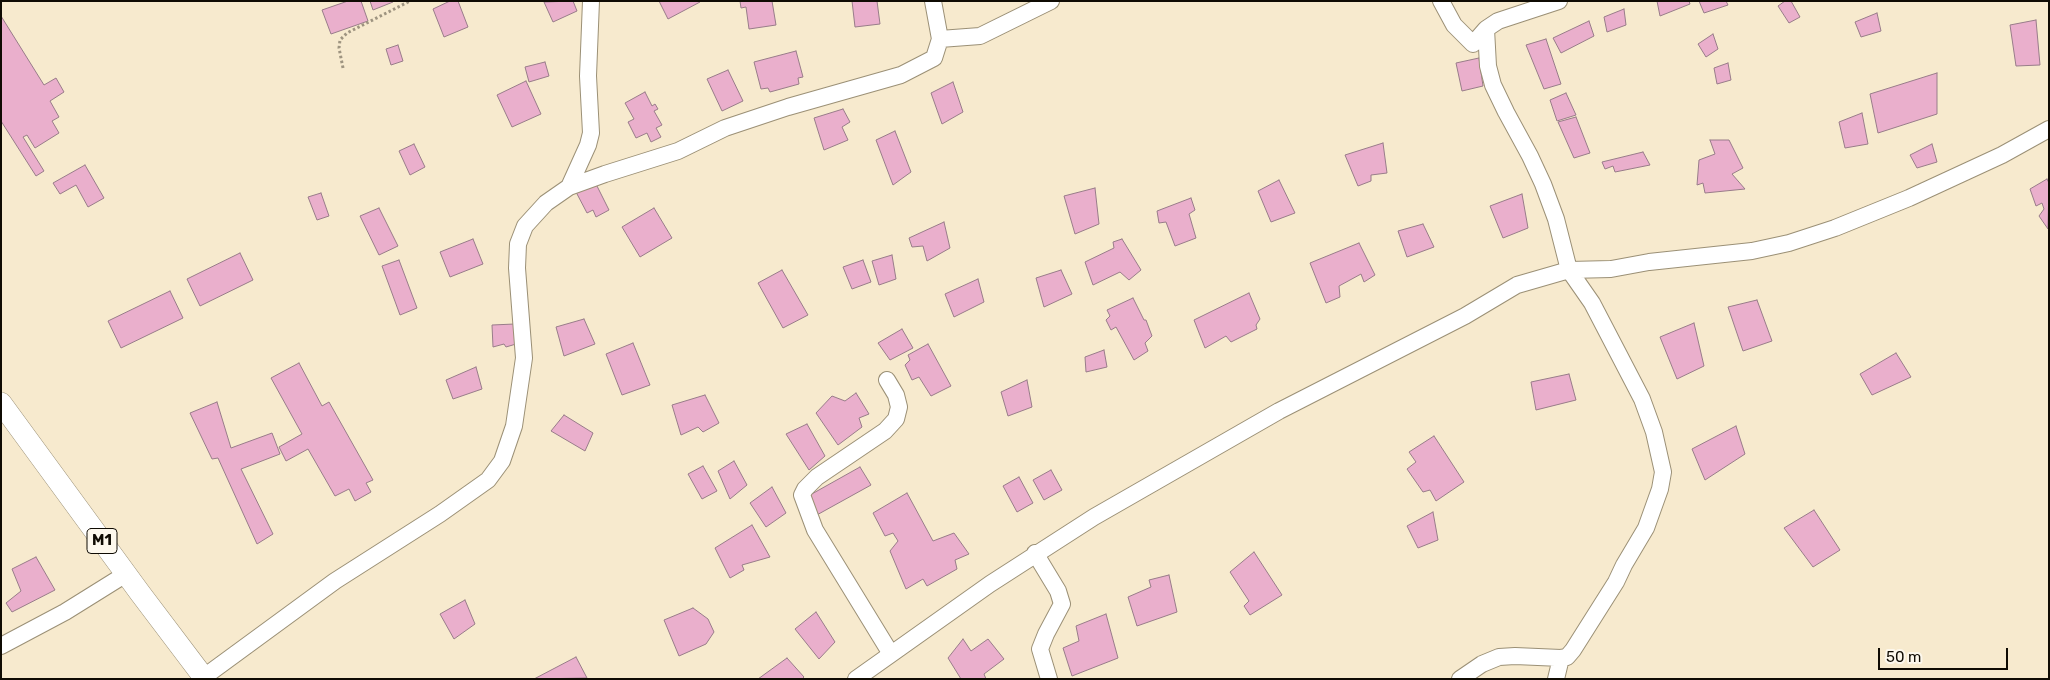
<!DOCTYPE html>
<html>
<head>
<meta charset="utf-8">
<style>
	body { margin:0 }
	#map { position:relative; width:2050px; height:680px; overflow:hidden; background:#f7eace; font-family:Rubik,sans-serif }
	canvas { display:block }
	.frame { position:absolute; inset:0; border:2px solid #0f0b03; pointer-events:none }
	.scale { position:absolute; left:1878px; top:648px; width:130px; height:22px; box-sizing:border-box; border:2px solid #0f0b03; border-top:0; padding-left:6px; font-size:15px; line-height:18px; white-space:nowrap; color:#0f0b03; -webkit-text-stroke:4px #fdf8ed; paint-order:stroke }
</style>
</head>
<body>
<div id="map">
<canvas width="2050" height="680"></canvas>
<div class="frame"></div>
<div class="scale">50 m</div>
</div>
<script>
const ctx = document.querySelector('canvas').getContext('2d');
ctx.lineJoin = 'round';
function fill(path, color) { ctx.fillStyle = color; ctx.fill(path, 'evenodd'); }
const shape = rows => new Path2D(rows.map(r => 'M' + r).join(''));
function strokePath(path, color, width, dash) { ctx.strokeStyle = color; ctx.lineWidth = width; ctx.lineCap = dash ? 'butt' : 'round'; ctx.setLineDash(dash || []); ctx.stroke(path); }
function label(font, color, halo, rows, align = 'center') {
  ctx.font = font + ' Rubik,sans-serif'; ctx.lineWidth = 5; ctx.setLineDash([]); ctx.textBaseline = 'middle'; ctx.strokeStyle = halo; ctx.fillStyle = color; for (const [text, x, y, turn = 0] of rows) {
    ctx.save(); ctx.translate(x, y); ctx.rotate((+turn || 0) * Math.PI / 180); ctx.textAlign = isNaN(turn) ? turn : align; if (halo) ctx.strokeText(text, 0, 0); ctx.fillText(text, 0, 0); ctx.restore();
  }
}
const building = shape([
	[348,1,361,1,368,21,331,34,322,10,348,1],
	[370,1,392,1,393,2,373,10,370,1],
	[450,1,458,1,468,27,444,37,433,9,450,1],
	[573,1,577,11,553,22,544,2,573,1],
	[659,1,700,1,700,2,668,19,659,1],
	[740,1,772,1,776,25,749,29,746,7,741,8,740,1],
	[852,1,877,1,880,24,855,27,852,1],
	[1657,1,1689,1,1690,4,1660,16,1657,1],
	[1699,1,1726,1,1728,5,1704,13,1699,1],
	[1785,1,1791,1,1800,17,1789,23,1778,6,1785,1],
	[1624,9,1626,25,1607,32,1604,17,1624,9],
	[1877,13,1881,31,1861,37,1855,22,1877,13],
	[1,16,44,85,56,78,64,92,50,101,59,117,52,121,59,133,35,148,27,135,23,137,44,171,36,176,1,121,1,16],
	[2036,20,2040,65,2016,66,2010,25,2036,20],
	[1589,21,1594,36,1561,53,1553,38,1589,21],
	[1713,34,1718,49,1706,57,1698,44,1713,34],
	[1546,39,1561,84,1544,89,1526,45,1546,39],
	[398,45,403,61,391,65,386,49,398,45],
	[796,51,803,77,798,78,799,84,770,92,768,88,761,89,754,62,796,51],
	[1479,58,1483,86,1462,91,1456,63,1479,58],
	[545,62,549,76,529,82,525,67,545,62],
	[1728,63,1731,80,1717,84,1714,68,1728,63],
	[728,70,743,101,722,111,707,79,728,70],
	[1937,73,1937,114,1878,133,1870,94,1937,73],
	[526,81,541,114,512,127,497,95,526,81],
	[953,82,963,112,942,124,931,93,953,82],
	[645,92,652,106,655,104,658,109,654,111,662,125,656,128,661,137,651,142,647,133,636,138,628,122,634,119,625,103,645,92],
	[1566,93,1576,115,1557,121,1550,100,1566,93],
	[843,109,850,122,842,127,848,140,824,150,814,118,843,109],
	[1862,113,1868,144,1845,148,1839,122,1862,113],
	[1576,117,1590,153,1574,158,1558,122,1576,117],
	[895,131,911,172,893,185,876,140,895,131],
	[1710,140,1729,140,1743,168,1732,174,1745,189,1705,193,1703,183,1697,185,1699,160,1715,154,1710,140],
	[1383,143,1387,173,1371,175,1371,181,1358,186,1345,155,1383,143],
	[414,144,425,167,410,175,399,151,414,144],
	[1932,144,1937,162,1917,168,1910,155,1932,144],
	[1643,152,1650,165,1615,172,1613,166,1605,169,1602,162,1643,152],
	[85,165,104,198,88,207,76,185,60,194,53,183,85,165],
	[2047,179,2049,183,2048,229,2039,216,2044,209,2042,203,2036,206,2030,189,2047,179],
	[1279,180,1295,213,1271,222,1258,191,1279,180],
	[595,182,609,210,596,217,593,210,587,213,576,192,595,182],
	[1095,188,1099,224,1075,234,1064,196,1095,188],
	[321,193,329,216,317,220,308,197,321,193],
	[1522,194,1528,228,1503,238,1490,206,1522,194],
	[1191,198,1195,210,1189,214,1196,238,1175,246,1166,222,1159,223,1157,211,1191,198],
	[379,208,398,246,379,255,360,216,379,208],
	[654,208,672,238,640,257,622,227,654,208],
	[944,222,950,248,927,261,923,246,912,247,909,238,944,222],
	[1423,224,1434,247,1407,257,1398,231,1423,224],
	[473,239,483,264,450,277,440,252,473,239],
	[1122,239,1141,270,1129,280,1120,272,1093,285,1085,262,1114,248,1113,242,1122,239],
	[1359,243,1375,275,1364,282,1361,274,1339,286,1340,297,1326,303,1310,263,1359,243],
	[240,253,253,280,200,306,187,279,240,253],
	[892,255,896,279,879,285,872,261,892,255],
	[399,260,417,308,400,315,382,266,399,260],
	[863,260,871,282,852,289,843,267,863,260],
	[782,270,808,315,783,328,758,283,782,270],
	[1061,270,1072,294,1044,307,1036,278,1061,270],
	[978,279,984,302,954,317,945,294,978,279],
	[170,291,183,318,121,348,108,321,170,291],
	[1249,293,1260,319,1256,325,1257,329,1231,342,1226,336,1205,348,1194,320,1249,293],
	[1133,298,1144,320,1146,320,1152,336,1145,343,1148,351,1134,360,1116,327,1111,330,1106,320,1110,316,1107,310,1133,298],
	[1757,300,1772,341,1743,351,1728,307,1757,300],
	[584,319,595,344,564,356,556,327,584,319],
	[1694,323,1704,366,1677,379,1660,337,1694,323],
	[515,324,516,344,506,347,504,344,493,347,492,325,515,324],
	[902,329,913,348,890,360,878,343,902,329],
	[633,343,650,385,622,395,606,354,633,343],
	[928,344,951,386,931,396,919,377,912,380,905,365,910,360,908,355,928,344],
	[1104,350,1107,367,1086,372,1085,357,1104,350],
	[1896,353,1911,377,1872,395,1860,374,1896,353],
	[299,363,322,406,329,402,373,480,366,483,371,492,355,501,349,489,335,496,308,449,286,461,279,447,302,434,271,378,299,363],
	[476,367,482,389,453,399,446,380,476,367],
	[1569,374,1576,400,1536,410,1531,382,1569,374],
	[1027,380,1032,407,1008,416,1001,392,1027,380],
	[856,393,869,414,859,418,862,427,838,445,816,413,832,396,845,401,856,393],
	[705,395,719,423,703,432,698,427,681,435,672,405,705,395],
	[217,402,231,448,272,433,280,454,241,469,273,534,257,544,218,458,212,459,190,413,217,402],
	[564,415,593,433,585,451,551,431,564,415],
	[807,424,825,456,809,470,786,434,807,424],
	[1736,426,1745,454,1705,480,1692,449,1736,426],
	[1434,436,1464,482,1436,501,1430,490,1423,492,1407,469,1416,462,1409,452,1434,436],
	[734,461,747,485,730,499,718,471,734,461],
	[703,466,717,491,702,499,688,474,703,466],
	[860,467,871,485,815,516,810,495,860,467],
	[1051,470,1062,490,1044,500,1033,480,1051,470],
	[1019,477,1033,503,1017,512,1003,486,1019,477],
	[772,487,786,513,766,527,750,503,772,487],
	[907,493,933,541,954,533,969,554,955,560,957,569,927,586,923,579,906,589,890,551,898,541,893,533,885,536,873,513,907,493],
	[1814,510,1840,550,1813,567,1784,528,1814,510],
	[1433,512,1438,540,1418,548,1407,526,1433,512],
	[752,525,770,557,742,565,744,570,730,578,715,548,752,525],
	[1254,552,1282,595,1250,615,1244,606,1249,601,1230,572,1254,552],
	[36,557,55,590,12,612,6,603,21,591,12,569,36,557],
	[1169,575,1177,612,1137,626,1128,597,1151,587,1149,580,1169,575],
	[465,600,475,624,454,639,440,614,465,600],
	[693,608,708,619,714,632,706,644,679,656,664,620,693,608],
	[816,612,835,642,819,659,795,629,816,612],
	[1106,614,1118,658,1072,676,1063,648,1079,641,1076,626,1106,614],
	[963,639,971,651,988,639,1004,659,984,674,986,679,961,679,948,658,963,639],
	[576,657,587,678,534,679,576,657],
	[787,658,804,677,802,679,758,679,787,658]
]);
fill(building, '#eaafcc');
strokePath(building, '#987c89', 1);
const minor = shape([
	[1441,1,1454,25,1473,44,1486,29,1488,66,1493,85,1506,112,1530,156,1543,184,1556,219,1569,270,1592,303,1642,399,1654,432,1663,472,1660,489,1646,528,1624,565,1616,582,1573,650,1567,657,1561,658,1515,656,1499,657,1482,664,1460,679],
	[1486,29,1498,21,1559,1],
	[940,39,980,36,1051,1],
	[569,187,588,145,591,133,588,76,591,1],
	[887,380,896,395,899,407,896,419,885,431,817,477,805,489,802,495,815,530,891,654],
	[1035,553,1058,591,1062,604,1046,634,1040,649,1049,679],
	[1,646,65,612,126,574],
	[204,677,335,581,440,514,488,480,502,461,514,426,524,358,517,268,518,244,525,226,546,203,569,187,605,174,678,151,725,128,788,107,901,75,934,58,940,39,933,1],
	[856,679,990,584,1094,517,1279,411,1465,316,1517,285,1569,270,1611,269,1649,262,1752,251,1789,243,1835,228,1909,198,2002,155,2049,129],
	[1556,679,1561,658]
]);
const major = shape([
	[1,403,140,593,205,679]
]);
strokePath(minor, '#9b9076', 18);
strokePath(major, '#9b9076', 22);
strokePath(shape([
	[343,68,339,48,340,40,347,33,410,1]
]), '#9e9480', 3, [2.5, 2.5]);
strokePath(minor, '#fff', 16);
strokePath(major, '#fff', 21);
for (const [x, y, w] of [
	[102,541,30]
]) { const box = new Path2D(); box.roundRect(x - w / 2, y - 12.5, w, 25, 4); ctx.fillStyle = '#fdf8ed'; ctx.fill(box); strokePath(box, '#0f0b03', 1); }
label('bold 15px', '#0f0b03', null, [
	["M1",102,541]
]);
</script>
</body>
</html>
